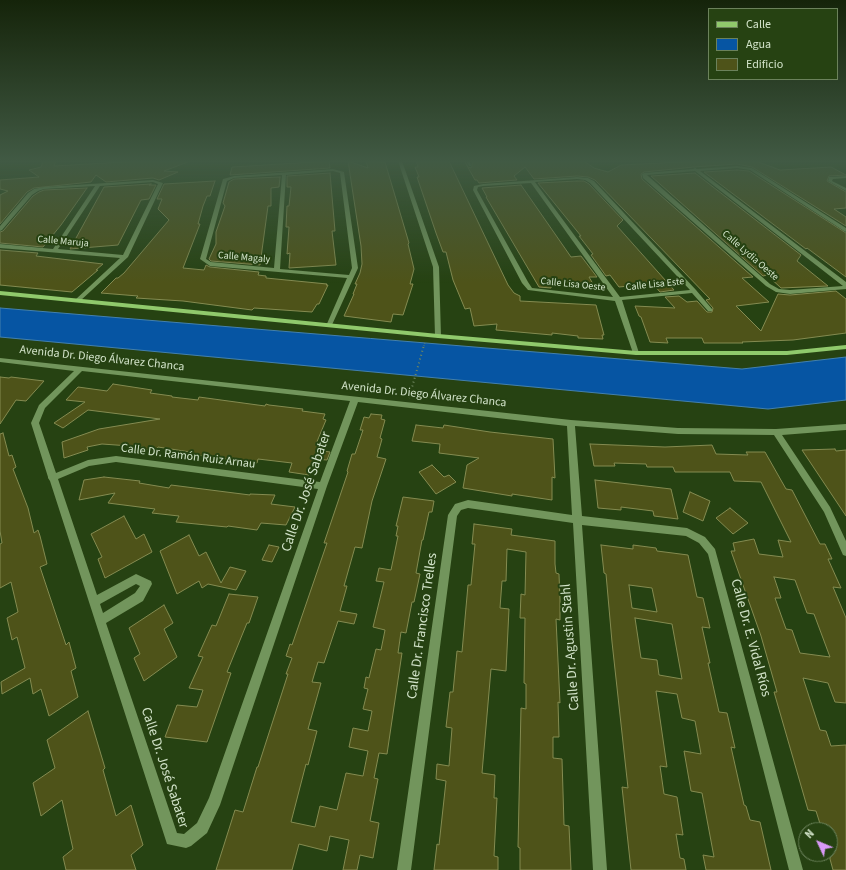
<!DOCTYPE html>
<html>
<head>
<meta charset="utf-8">
<style>
	body { margin:0 }
	#map { position:relative; width:846px; height:870px; overflow:hidden; background:#264212; font-family:"Source Sans 3",sans-serif }
	canvas { display:block }
	.legend { position:absolute; left:708px; top:8px; width:130px; height:72px; box-sizing:border-box; background:#264212; border:1px solid #6b825b; margin:0; padding:5px 7px; list-style:none; font-size:12px; color:#d2e3c9 }
	.legend li { display:flex; align-items:center; gap:8px; height:20px }
	.legend b { width:20px; border:1px solid #6b825b }
	.north { position:absolute; left:798px; top:822px; width:40px; height:40px; box-sizing:border-box; background:#264212; border:1px solid #6b825b; border-radius:50%; rotate:314deg; font-size:11px; font-weight:700; line-height:16px; text-align:center; color:#d2e3c9 }
	.north::after { content:''; display:block; margin:auto; width:14px; height:18px; background:#d99af7; clip-path:polygon(50% 0,100% 100%,50% 72%,0 100%) }
</style>
</head>
<body>
<div id="map">
<canvas width="846" height="870"></canvas>
<ul class="legend">
<li><b style="height:5px;background:#90c96c"></b>Calle</li>
<li><b style="height:11px;background:#0655a3"></b>Agua</li>
<li><b style="height:11px;background:#4e5319"></b>Edificio</li>
</ul>
<div class="north">N</div>
</div>
<script>
const ctx = document.querySelector('canvas').getContext('2d');
ctx.lineJoin = 'round';
function fill(path, color) { ctx.fillStyle = color; ctx.fill(path, 'evenodd'); }
const shape = rows => new Path2D(rows.map(r => 'M' + r).join(''));
function strokePath(path, color, width, dash) { ctx.strokeStyle = color; ctx.lineWidth = width; ctx.lineCap = dash ? 'butt' : 'round'; ctx.setLineDash(dash || []); ctx.stroke(path); }
function label(font, color, halo, rows, align = 'center') {
  ctx.font = font + ' "Source Sans 3",sans-serif'; ctx.lineWidth = 4; ctx.setLineDash([]); ctx.textBaseline = 'middle'; ctx.strokeStyle = halo; ctx.fillStyle = color; for (const [text, x, y, turn = 0] of rows) {
    ctx.save(); ctx.translate(x, y); ctx.rotate((+turn || 0) * Math.PI / 180); ctx.textAlign = isNaN(turn) ? turn : align; if (halo) ctx.strokeText(text, 0, 0); ctx.fillText(text, 0, 0); ctx.restore();
  }
}
const water = shape([
	[0,308,742,369,846,357,846,400,768,409,0,337,0,308]
]);
fill(water, '#0655a3');
strokePath(water, '#4380ae', 1);
const building = shape([
	[43,161,56,161,54,166,139,161,188,161,188,162,164,171,178,172,159,180,153,178,106,182,96,175,91,182,34,188,27,192,0,224,0,195,8,191,0,189,0,180,39,177,29,170,41,167,43,161],
	[329,161,330,168,230,175,232,167,329,161],
	[348,161,368,168,366,161,385,162,409,243,408,244,414,269,410,284,413,284,403,315,393,314,391,322,344,316,354,294,353,294,357,284,355,284,360,273,362,264,361,246,348,161],
	[416,161,449,161,508,285,514,293,520,296,520,301,596,305,604,335,602,335,603,339,578,338,578,336,552,333,552,335,496,330,497,324,474,326,470,308,465,309,453,280,446,252,443,252,436,233,417,177,419,177,415,167,418,167,416,161],
	[481,161,584,161,594,168,608,172,621,165,699,161,756,161,780,170,831,167,846,175,829,176,827,181,846,192,846,208,834,209,846,217,846,226,752,167,737,164,694,167,644,172,641,174,642,179,753,277,742,278,769,302,736,306,761,331,778,294,790,295,836,291,846,299,846,333,793,340,742,342,743,343,704,343,702,338,666,338,668,343,650,342,641,317,639,316,635,306,675,308,665,297,679,296,687,302,697,301,707,312,712,312,713,308,706,300,710,299,595,180,588,177,577,176,534,179,525,167,514,176,517,180,479,183,477,180,475,180,465,162,468,167,471,168,472,166,472,162,481,161],
	[737,170,749,171,846,233,846,277,807,248,806,249,704,172,737,170],
	[330,173,335,231,332,231,336,265,289,268,290,253,287,254,289,227,286,227,287,206,289,206,291,187,287,187,287,176,330,173],
	[695,173,801,255,797,261,828,286,781,288,767,275,763,276,651,176,695,173],
	[280,177,279,187,271,188,271,206,268,206,260,265,211,261,209,259,216,244,216,232,225,206,223,203,229,182,234,179,280,177],
	[215,181,210,196,207,196,203,206,198,224,200,224,183,268,204,270,206,265,210,267,259,272,258,275,266,276,266,278,327,284,326,285,328,285,319,304,317,304,312,312,254,308,252,310,183,301,136,298,138,296,101,293,116,278,118,278,124,273,169,220,158,209,162,199,157,199,164,184,215,181],
	[577,181,584,181,589,184,623,220,617,226,674,290,660,292,654,285,650,284,619,287,610,275,606,276,591,255,593,254,579,236,581,236,538,183,577,181],
	[151,184,149,185,156,185,149,199,141,200,118,245,70,249,104,187,151,184],
	[521,185,571,257,581,256,597,277,589,277,593,284,570,286,567,281,552,283,551,288,539,287,486,197,487,197,482,188,521,185],
	[87,188,61,225,43,247,0,243,0,232,3,231,33,196,39,192,44,190,87,188],
	[0,250,38,253,36,256,103,264,96,270,98,270,72,292,0,285,0,250],
	[0,377,9,378,11,377,44,381,26,401,16,400,0,424,0,377],
	[113,384,152,390,150,393,172,396,172,397,198,400,199,397,265,406,266,404,269,405,303,409,302,411,325,414,323,419,326,420,316,444,319,444,317,450,330,452,327,460,315,459,309,475,289,472,292,463,258,459,257,463,188,454,190,452,158,447,155,451,143,449,144,447,102,444,87,447,88,450,64,458,62,442,99,429,160,419,88,410,63,428,54,423,85,402,66,400,78,387,107,391,113,384],
	[371,414,382,415,381,419,385,420,380,438,382,439,377,457,386,459,372,501,362,548,355,547,344,586,347,586,340,611,357,614,354,624,338,621,324,663,318,662,312,682,321,683,308,729,317,731,308,765,306,764,291,822,315,827,320,806,337,810,346,773,363,776,368,751,349,747,353,728,368,731,372,711,363,709,368,689,364,688,366,677,369,678,376,649,381,650,385,630,373,627,384,582,376,581,379,568,391,570,398,536,396,536,398,526,396,526,403,497,434,501,432,512,429,512,423,540,422,540,416,573,420,574,414,602,412,602,406,633,401,632,398,653,402,653,387,754,379,753,374,778,378,779,370,821,379,823,373,858,360,855,357,870,343,870,349,840,330,836,327,851,299,844,292,870,216,870,235,810,243,812,257,767,258,767,288,674,286,674,292,658,286,656,290,644,292,645,327,543,324,543,348,472,347,471,352,454,355,454,363,430,360,430,364,417,369,418,371,414],
	[416,425,443,428,444,425,490,432,553,439,555,478,552,477,552,500,512,494,512,496,463,488,467,465,479,458,439,453,440,444,412,441,416,425],
	[3,433,9,456,12,455,16,467,13,469,28,508,34,533,38,530,40,536,47,564,40,567,66,645,69,642,76,668,71,671,78,697,49,716,41,689,33,694,30,678,2,694,1,682,25,668,17,637,12,640,7,618,18,612,11,582,0,588,0,544,2,543,0,531,0,434,3,433],
	[590,444,665,447,712,445,716,454,748,455,746,452,765,452,786,489,792,490,820,544,825,544,832,559,828,559,841,588,833,587,846,618,846,703,835,702,828,683,803,678,820,730,826,731,831,746,846,745,846,870,833,870,830,859,830,830,822,830,816,811,808,810,774,692,777,692,761,636,731,551,735,551,733,543,754,539,759,554,783,557,778,540,791,542,761,482,734,481,730,472,675,472,673,467,647,467,646,464,614,463,615,466,594,466,590,444],
	[774,577,795,580,807,613,814,614,830,657,800,653,792,630,786,629,775,598,781,598,774,577],
	[835,449,836,451,846,450,846,516,802,450,835,449],
	[432,465,444,477,449,475,456,482,436,494,419,472,432,465],
	[104,477,140,481,139,483,169,488,171,485,250,495,250,494,275,495,271,504,295,507,286,525,261,523,257,530,228,526,227,527,176,522,179,516,152,513,155,509,108,503,115,493,79,500,84,480,104,477],
	[595,480,671,489,678,519,654,516,653,511,621,507,621,510,598,508,595,480],
	[690,492,710,501,703,521,683,512,690,492],
	[730,508,748,523,733,534,716,518,730,508],
	[124,516,136,539,144,534,152,552,105,578,98,559,102,557,91,534,124,516],
	[474,524,512,529,511,535,555,541,555,564,556,573,559,574,560,600,560,620,556,619,560,703,558,702,559,737,553,737,553,758,562,759,564,825,569,826,571,870,520,870,520,848,518,847,521,708,526,709,526,684,524,683,525,618,520,618,521,594,525,595,526,552,507,549,506,581,502,581,500,608,509,609,506,671,491,669,482,773,495,775,494,798,497,798,494,856,498,857,498,870,434,870,437,844,439,845,446,781,436,779,437,764,449,766,452,728,446,727,450,692,453,692,457,651,462,652,468,585,471,585,475,544,472,544,474,524],
	[189,535,199,556,206,552,221,583,230,567,246,571,236,590,208,584,202,588,199,581,177,594,160,551,189,535],
	[269,545,279,547,272,562,262,560,269,545],
	[601,545,633,549,633,545,656,548,657,551,688,555,697,597,703,598,710,628,702,627,710,663,708,663,719,712,727,713,735,748,731,747,744,805,746,806,750,820,760,822,771,870,706,870,703,855,714,857,702,793,691,791,684,751,701,754,695,721,682,718,677,694,656,691,667,767,660,766,664,794,677,797,683,835,676,834,680,858,684,859,686,870,631,870,622,787,628,788,612,642,606,574,604,573,601,545],
	[629,585,652,588,657,612,632,608,629,585],
	[635,618,672,624,682,679,659,675,657,660,641,658,635,618],
	[229,594,258,597,249,623,247,623,227,672,231,673,207,742,165,737,177,705,197,707,203,690,189,688,203,657,198,656,212,625,216,626,229,594],
	[164,605,173,623,164,629,177,657,144,681,134,658,140,654,129,628,164,605],
	[88,711,105,768,103,770,116,816,131,805,143,845,131,855,136,870,66,870,63,857,73,849,62,800,41,816,33,783,55,768,47,740,88,711]
]);
fill(building, '#4e5319');
strokePath(building, '#848b51', 1);
strokePath(shape([
	[424,346,425,342]
]), '#708761', 1.5, [0.5, 2]);
strokePath(shape([
	[409,398,424,345]
]), '#708761', 2, [1, 3]);
fill(shape([
	[398,161,402,161,439,267,441,336,438,338,435,336,433,267,398,161],
	[466,161,470,161,471,166,469,166,466,161],
	[737,166,752,168,846,228,846,232,844,231,750,170,737,168,700,171,846,282,846,289,790,294,776,292,766,286,643,178,642,174,644,173,693,169,695,168,697,169,737,166],
	[695,171,843,286,790,290,779,289,770,284,647,175,695,171],
	[333,169,344,172,358,268,331,327,327,327,326,326,347,278,210,266,200,259,223,179,234,176,333,169],
	[333,171,340,173,352,268,349,275,280,269,286,175,333,171],
	[282,175,274,268,211,262,206,259,227,181,234,178,282,175],
	[846,176,846,178,833,179,832,181,846,188,846,191,828,181,829,177,846,176],
	[577,177,588,178,594,181,696,290,712,309,712,311,708,311,692,293,622,300,639,353,636,355,633,353,615,301,528,290,522,283,473,190,474,186,483,184,577,177],
	[577,179,585,180,590,183,690,290,620,297,535,182,577,179],
	[531,183,613,297,532,288,528,282,477,190,478,187,483,186,531,183],
	[153,180,163,183,128,257,80,301,76,301,75,300,120,258,0,248,0,244,53,249,95,186,44,189,38,191,32,195,2,230,0,231,0,226,28,193,34,189,44,187,153,180],
	[153,182,158,184,123,255,58,249,100,186,153,182],
	[0,358,571,420,678,428,776,429,846,424,846,430,782,435,830,507,846,541,846,556,843,555,824,512,774,435,678,434,575,426,582,516,687,528,705,537,715,549,803,870,789,870,708,554,699,543,686,536,582,525,607,870,593,870,573,523,468,508,461,510,457,516,411,870,397,870,448,515,455,504,468,500,572,515,567,426,358,402,327,486,220,805,207,833,191,846,186,848,167,844,50,481,48,478,48,477,31,423,39,405,74,371,0,362,0,358],
	[82,371,350,401,320,482,116,456,88,460,56,473,39,423,45,408,82,371],
	[116,462,318,489,209,798,197,823,184,834,177,833,106,623,143,601,152,584,151,581,136,574,97,595,58,479,89,466,116,462],
	[136,584,140,586,135,593,103,613,100,604,136,584]
]), '#72955c');
fill(shape([
	[0,291,438,334,636,351,787,351,846,345,846,349,787,355,636,355,438,338,0,295,0,291]
]), '#90c96c');
const sky = ctx.createLinearGradient(0, 0, 0, 283);
sky.addColorStop(0, '#15240a');
sky.addColorStop(0.57, '#415a44');
sky.addColorStop(1, '#415a4400');
ctx.fillStyle = sky;
ctx.fillRect(0, 0, 846, 283);
label('10px', '#d2e3c9', '#264212', [
	["Calle Maruja",63,242,5],
	["Calle Lydia Oeste",750,256,41],
	["Calle Magaly",244,258,5],
	["Calle Lisa Oeste",573,285,6],
	["Calle Lisa Este",655,285,-6]
]);
label('12px', '#d2e3c9', '#264212', [
	["Avenida Dr. Diego Álvarez Chanca",102,359,6],
	["Avenida Dr. Diego Álvarez Chanca",424,395,6],
	["Calle Dr. Ramón Ruiz Arnau",188,457,7]
]);
label('14px', '#d2e3c9', '#264212', [
	["Calle Dr. José Sabater",307,492,-71],
	["Calle Dr. Francisco Trelles",423,626,-82],
	["Calle Dr. E. Vidal Ríos",750,638,75],
	["Calle Dr. Agustin Stahl",571,647,-94],
	["Calle Dr. José Sabater",164,768,72]
]);
</script>
</body>
</html>
